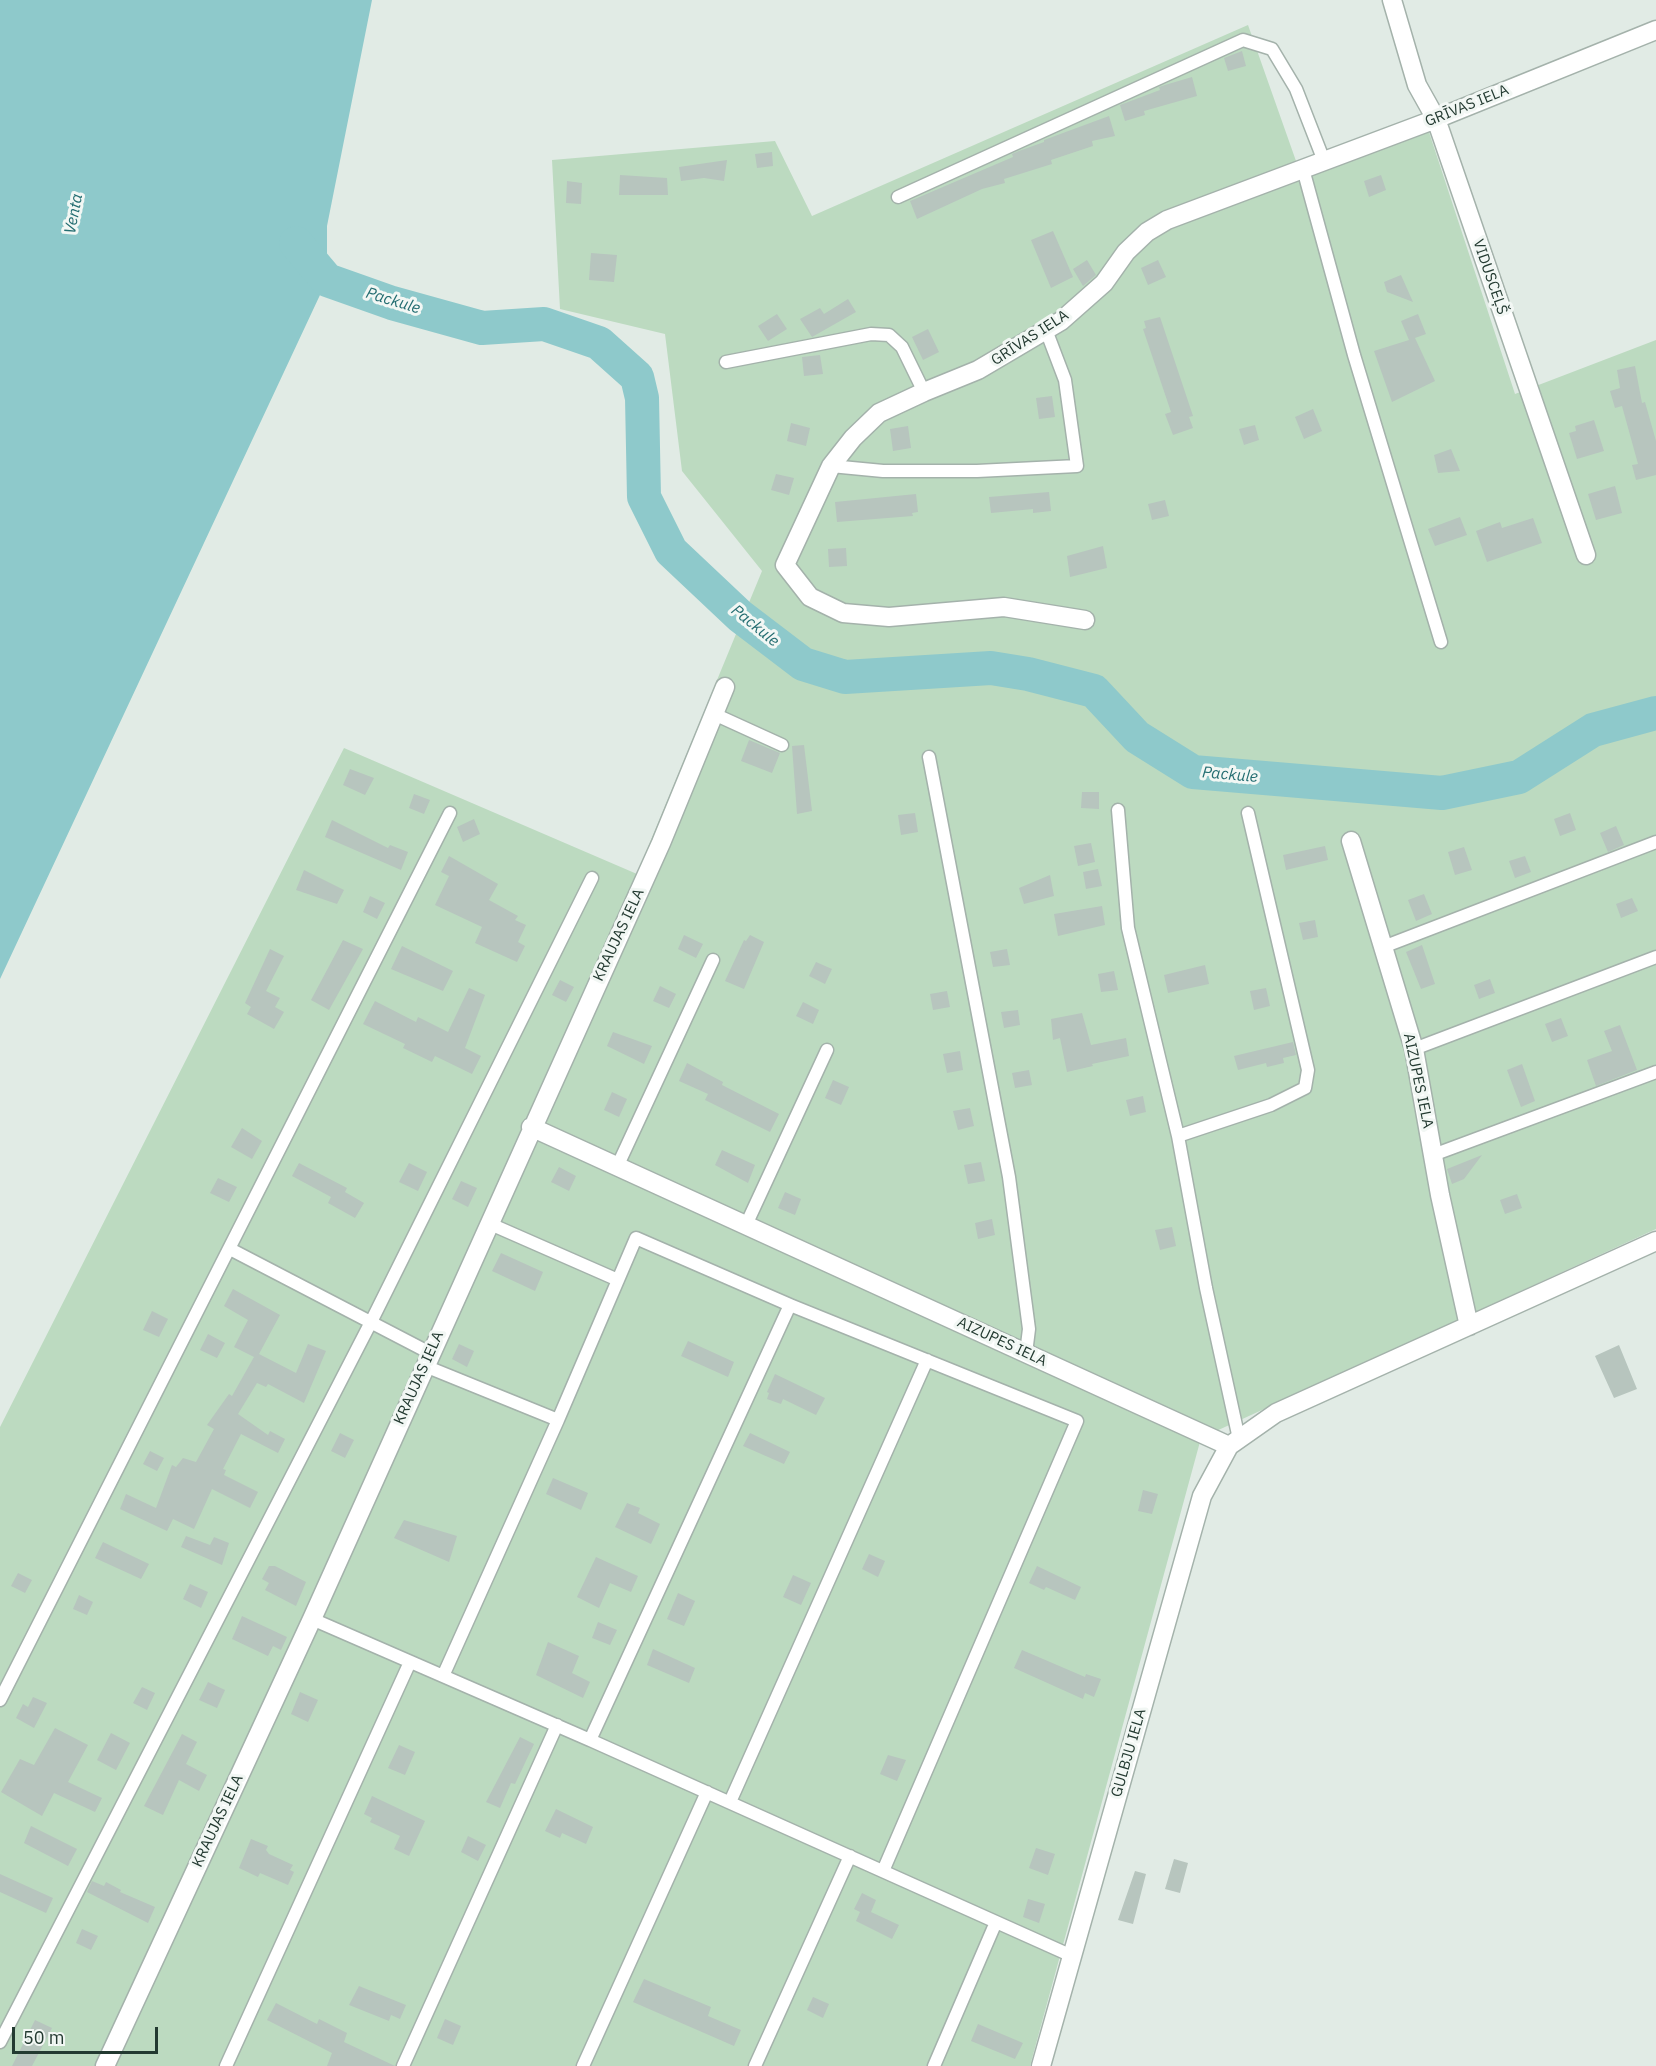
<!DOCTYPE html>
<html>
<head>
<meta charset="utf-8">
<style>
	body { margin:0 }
	#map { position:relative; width:1656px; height:2066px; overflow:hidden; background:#e1ebe5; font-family:"IBM Plex Sans",sans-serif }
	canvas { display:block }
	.scale { position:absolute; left:12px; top:2027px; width:146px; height:27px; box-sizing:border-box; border:3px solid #233a31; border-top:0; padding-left:8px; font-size:18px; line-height:21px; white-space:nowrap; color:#233a31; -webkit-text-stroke:4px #f2f7f4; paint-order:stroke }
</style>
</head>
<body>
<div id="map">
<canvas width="1656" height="2066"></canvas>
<div class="scale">50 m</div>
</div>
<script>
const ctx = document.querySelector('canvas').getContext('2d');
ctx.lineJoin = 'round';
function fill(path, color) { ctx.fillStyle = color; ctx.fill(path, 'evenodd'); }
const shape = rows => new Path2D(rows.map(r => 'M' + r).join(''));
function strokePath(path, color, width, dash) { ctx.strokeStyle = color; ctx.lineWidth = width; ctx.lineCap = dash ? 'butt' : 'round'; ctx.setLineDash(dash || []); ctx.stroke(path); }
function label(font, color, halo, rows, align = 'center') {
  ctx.font = font + ' "IBM Plex Sans",sans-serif'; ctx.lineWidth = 6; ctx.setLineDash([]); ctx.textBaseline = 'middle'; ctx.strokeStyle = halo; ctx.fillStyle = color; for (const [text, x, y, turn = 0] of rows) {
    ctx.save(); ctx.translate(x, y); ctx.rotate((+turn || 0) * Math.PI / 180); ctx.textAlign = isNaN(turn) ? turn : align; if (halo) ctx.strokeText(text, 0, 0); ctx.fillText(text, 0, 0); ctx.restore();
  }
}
fill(shape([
	[1248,25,1302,178,1427,126,1515,394,1656,340,1656,1229,1201,1438,1030,2066,0,2066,0,1427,344,748,637,874,762,571,682,471,665,334,560,309,552,160,775,141,812,216]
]), '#bcdac0');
fill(shape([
	[0,0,372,0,327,226,327,280,0,979]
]), '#8ec9cb');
strokePath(shape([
	[296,243,327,280,392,303,482,328,544,324,599,343,637,377,642,398,644,497,671,551,740,616,803,664,845,677,991,668,1028,674,1094,691,1137,737,1193,772,1442,793,1519,777,1593,730,1656,713]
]), '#8ec9cb', 34);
fill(shape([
	[1242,51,1246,66,1228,71,1224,58],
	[1192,77,1197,96,1144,111,1145,115,1125,121,1120,105,1160,90,1159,87,1165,85],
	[1109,116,1115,136,1092,141,1093,146,1051,160,1052,164,1004,179,1005,183,982,189,917,219,910,201,1013,157,1012,154,1019,151,1044,142,1044,140],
	[772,152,773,166,757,168,755,154],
	[727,160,724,181,704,178,681,181,679,167],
	[620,175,667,178,668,195,619,195],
	[1381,175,1386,190,1369,197,1364,181],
	[567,181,582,183,581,204,566,203],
	[1053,231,1073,277,1051,288,1031,240],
	[591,253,617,255,614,282,589,280],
	[1087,260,1096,275,1083,286,1073,269],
	[1158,260,1166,277,1148,285,1141,268],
	[1401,275,1413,302,1387,292,1384,282],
	[848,299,856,312,812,337,800,319,820,308,824,314],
	[777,314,787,329,768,341,758,326],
	[1418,314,1426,334,1415,338,1435,381,1392,402,1374,351,1409,340,1401,321],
	[1160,317,1193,416,1189,417,1193,428,1173,435,1165,414,1171,412,1143,329,1146,328,1144,321],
	[928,329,939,352,923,360,912,337],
	[820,355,823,374,804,376,802,357],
	[1635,366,1642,403,1645,402,1656,441,1656,475,1636,480,1632,465,1638,464,1622,406,1615,408,1610,391,1620,388,1617,370],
	[1052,396,1055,417,1039,419,1036,398],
	[1313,409,1322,431,1304,439,1295,417],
	[1594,420,1604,451,1577,459,1569,433,1576,431,1575,426],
	[791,423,810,428,806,446,787,441],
	[1255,425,1259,440,1244,445,1239,429],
	[908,426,911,448,893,451,890,429],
	[1451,449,1460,471,1438,473,1434,455],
	[776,474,794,478,789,495,771,490],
	[1615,486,1622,513,1596,520,1588,494],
	[1049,492,1051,511,1033,513,1033,509,991,513,989,497],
	[916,494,918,512,912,513,913,516,837,522,835,502],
	[1165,500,1169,516,1152,520,1148,504],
	[1460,517,1467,535,1435,546,1428,529],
	[1533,518,1542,543,1487,562,1476,531,1500,522,1502,528],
	[1103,546,1107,568,1070,577,1067,556],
	[846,548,847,566,829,567,828,549],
	[749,740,780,753,772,773,741,761],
	[804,745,812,811,797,814,792,746],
	[350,769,374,778,365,795,343,785],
	[1082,792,1099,792,1099,809,1081,808],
	[414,794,430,800,424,814,409,808],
	[915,813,918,832,901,835,898,815],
	[1570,813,1576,830,1560,836,1554,819],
	[474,819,480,834,463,842,457,827],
	[332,820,388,848,390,845,408,852,401,870,325,837],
	[1616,826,1624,845,1608,852,1600,833],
	[1091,843,1095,862,1078,866,1074,846],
	[1325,846,1328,860,1286,870,1283,855],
	[1464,847,1472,870,1455,875,1448,852],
	[449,856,498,884,489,900,518,916,515,920,526,925,518,942,525,946,517,962,475,943,482,927,435,905,449,876,441,872],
	[1525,856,1531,872,1515,878,1509,861],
	[1098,869,1102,886,1086,889,1083,872],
	[304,870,344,890,337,904,296,890],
	[1050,875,1054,896,1024,904,1019,888],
	[1424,894,1432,914,1416,921,1408,900],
	[370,896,385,903,377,919,363,912],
	[1632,898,1638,911,1621,918,1616,904],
	[1102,906,1105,925,1058,936,1054,914],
	[1315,920,1318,937,1303,940,1299,923],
	[684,935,703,944,696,958,678,949],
	[750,935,764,942,744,989,725,981,744,940,746,941],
	[343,940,363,949,329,1010,311,1000],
	[1422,945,1435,984,1421,989,1406,952],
	[402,946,453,971,443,991,391,969],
	[270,949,284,956,266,991,280,998,275,1007,284,1012,274,1029,247,1014,251,1007,245,1003],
	[1007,949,1010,965,993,967,990,952],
	[816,962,832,969,825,984,809,976],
	[1205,965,1209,984,1168,993,1164,975],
	[1114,971,1118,990,1101,992,1098,974],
	[1490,979,1495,993,1479,999,1474,985],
	[560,980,574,987,566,1002,552,995],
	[660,986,676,994,669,1008,653,1001],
	[469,988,485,995,465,1048,481,1056,472,1074,435,1056,432,1062,403,1048,405,1044,363,1024,375,1001,416,1022,418,1017,448,1032],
	[1266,988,1270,1006,1254,1010,1250,991],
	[947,991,950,1007,933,1010,930,994],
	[803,1002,819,1010,813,1024,796,1016],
	[1018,1010,1020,1025,1004,1028,1001,1012],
	[1082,1013,1091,1045,1126,1038,1129,1056,1092,1064,1093,1066,1067,1072,1060,1038,1053,1040,1051,1019],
	[1561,1018,1568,1036,1552,1042,1545,1024],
	[1620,1025,1637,1070,1596,1086,1587,1060,1612,1051,1604,1031],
	[613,1032,652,1046,644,1064,607,1046],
	[1293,1042,1296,1055,1283,1058,1284,1063,1267,1067,1266,1063,1238,1070,1234,1056],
	[960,1051,963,1070,947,1073,943,1054],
	[687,1063,723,1082,722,1085,779,1114,770,1132,705,1100,708,1094,679,1081],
	[1522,1064,1535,1101,1521,1107,1507,1070],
	[1029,1070,1032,1085,1015,1088,1012,1073],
	[833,1080,849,1087,841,1105,825,1098],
	[612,1092,627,1099,619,1117,604,1110],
	[1143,1096,1146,1112,1130,1116,1126,1100],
	[970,1108,974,1126,958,1130,953,1111],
	[242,1128,262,1141,252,1159,231,1147],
	[722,1150,755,1165,748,1183,715,1165],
	[1482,1155,1464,1179,1452,1184,1447,1169],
	[981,1162,985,1181,968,1184,964,1165],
	[299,1163,347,1188,345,1192,364,1203,355,1218,328,1203,331,1197,292,1176],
	[409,1163,427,1172,418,1191,399,1182],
	[559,1167,576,1176,569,1191,551,1182],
	[218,1178,237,1187,229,1202,210,1193],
	[461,1181,477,1188,468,1207,452,1199],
	[785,1192,801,1199,795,1215,778,1208],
	[1517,1194,1522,1208,1505,1214,1500,1200],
	[992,1219,995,1235,978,1239,975,1223],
	[1172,1227,1176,1246,1160,1250,1155,1230],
	[501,1253,543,1272,535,1291,492,1271],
	[233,1289,280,1315,259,1354,296,1373,308,1344,326,1351,304,1403,268,1384,266,1387,257,1383,238,1414,268,1435,270,1431,285,1439,278,1453,241,1434,223,1469,226,1470,224,1475,258,1492,250,1508,212,1489,194,1529,173,1519,167,1531,120,1509,126,1494,156,1508,172,1465,176,1467,183,1458,196,1462,214,1429,207,1425,229,1394,232,1396,254,1357,234,1347,248,1320,224,1306],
	[152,1311,168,1319,159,1337,143,1330],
	[208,1334,225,1343,217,1358,200,1350],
	[688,1341,734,1362,728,1377,681,1356],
	[459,1344,474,1351,467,1367,452,1359],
	[1619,1345,1637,1389,1614,1398,1595,1356],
	[775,1374,825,1398,816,1415,783,1399,781,1404,767,1399,769,1393,767,1392],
	[340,1433,354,1440,345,1458,331,1451],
	[750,1433,790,1452,784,1464,743,1446],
	[150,1451,164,1458,157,1471,143,1464],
	[553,1478,588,1493,581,1510,546,1494],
	[1143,1490,1158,1494,1152,1514,1138,1511],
	[627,1503,640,1508,638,1513,660,1524,651,1544,615,1527],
	[404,1520,457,1536,449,1562,394,1538],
	[186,1536,210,1545,214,1537,229,1543,222,1565,181,1547],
	[103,1542,149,1564,141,1579,95,1558],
	[869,1554,885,1561,878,1577,862,1569],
	[596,1557,638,1576,631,1592,610,1583,599,1608,577,1597],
	[269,1566,275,1566,306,1582,296,1606,265,1590,269,1583,262,1579],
	[1037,1566,1081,1587,1075,1600,1046,1587,1044,1590,1029,1583],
	[18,1573,32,1580,25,1593,11,1586],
	[793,1575,811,1583,801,1605,783,1597],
	[190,1584,208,1592,201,1608,183,1599],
	[678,1593,695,1601,684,1626,667,1619],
	[79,1595,93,1602,87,1615,73,1609],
	[242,1616,287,1637,281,1650,273,1646,268,1656,232,1639],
	[598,1622,617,1630,610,1645,592,1638],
	[548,1642,579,1656,572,1673,590,1682,583,1698,536,1675],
	[653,1649,695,1668,689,1683,647,1665],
	[1022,1650,1085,1677,1086,1674,1101,1679,1094,1697,1085,1693,1083,1699,1014,1668],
	[208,1682,225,1690,217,1708,199,1700],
	[142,1687,155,1693,147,1710,133,1703],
	[300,1692,318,1700,308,1722,291,1714],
	[33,1697,47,1703,34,1728,16,1718,23,1704,28,1707],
	[55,1728,88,1745,68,1782,102,1798,95,1812,54,1793,42,1816,1,1792,20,1759,34,1765],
	[111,1733,130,1743,116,1770,97,1760],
	[182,1734,197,1742,186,1764,207,1775,199,1791,179,1780,163,1815,144,1806],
	[520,1737,534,1744,515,1784,511,1783,500,1808,486,1802],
	[399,1745,415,1752,405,1775,388,1768],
	[888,1755,906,1760,897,1781,880,1774],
	[372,1796,425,1821,409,1856,394,1849,400,1836,370,1822,372,1818,364,1814],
	[556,1809,593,1827,586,1844,562,1833,560,1838,545,1831],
	[31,1826,77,1849,68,1866,24,1843],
	[468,1836,486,1845,478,1861,461,1852],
	[251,1839,268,1846,266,1850,269,1854,293,1865,290,1870,294,1872,288,1885,260,1873,258,1877,239,1868],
	[1036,1848,1055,1854,1048,1875,1029,1868],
	[1174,1859,1188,1863,1180,1893,1165,1889],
	[1135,1871,1146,1874,1133,1924,1118,1920],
	[0,1874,53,1898,46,1913,0,1892],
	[92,1881,104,1886,106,1882,121,1890,120,1892,155,1907,148,1923,87,1892],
	[862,1893,876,1900,871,1912,899,1925,892,1939,856,1921,860,1912,854,1909],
	[1028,1899,1045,1904,1039,1923,1023,1917],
	[82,1929,98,1936,91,1950,76,1943],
	[644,1979,711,2007,708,2016,741,2030,734,2046,633,2002],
	[359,1986,406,2005,400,2019,391,2015,389,2021,349,2005],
	[813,1997,829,2004,823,2018,807,2010],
	[276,2003,317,2024,319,2019,347,2033,344,2042,395,2066,327,2066,332,2053,267,2020],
	[445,2019,461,2026,453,2045,437,2038],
	[35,2020,52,2028,32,2066,12,2066],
	[978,2024,1023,2043,1015,2059,971,2041]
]), '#b7c5be');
const service = shape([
	[1303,169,1354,355,1441,642],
	[898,197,1243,40,1272,49,1296,89,1324,161],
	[726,362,871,334,889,335,902,347,924,392],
	[831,466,883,471,977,471,1077,466,1065,380,1046,330],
	[714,714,782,745],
	[929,757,1009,1177,1029,1329,1026,1353],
	[1118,810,1128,928,1178,1136,1206,1288,1239,1439],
	[1383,947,1656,842],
	[1414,1049,1656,957],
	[1178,1136,1271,1105,1305,1088,1308,1070,1248,813],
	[1433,1155,1656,1072],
	[617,1167,713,960],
	[488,1223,618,1280],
	[746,1225,827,1050],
	[230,1249,430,1353],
	[790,1305,1077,1421,883,1871],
	[312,1619,590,1740,790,1305,636,1238,558,1420,425,1366],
	[443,1676,558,1420],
	[0,1700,450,813],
	[590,1740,1072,1956],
	[730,1802,927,1360],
	[0,2042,371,1322,592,878],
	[226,2066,410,1662],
	[403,2066,557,1725],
	[583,2066,707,1792],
	[755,2066,850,1856],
	[934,2066,996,1922]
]);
const minor = shape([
	[1392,0,1417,85,1436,119,1586,555],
	[1085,620,1004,607,889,617,843,613,810,597,785,565,831,466,853,438,879,413,924,392,978,370,1061,321,1104,283,1126,252,1147,232,1167,220,1436,119,1656,30],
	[1351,841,1414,1049,1440,1195,1469,1326],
	[531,1127,1229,1446],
	[105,2066,312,1619,661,843,725,687],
	[1041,2066,1202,1496,1229,1446,1276,1413,1656,1241]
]);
strokePath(service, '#a4b2ab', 15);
strokePath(minor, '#a4b2ab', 21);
strokePath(service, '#fff', 12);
strokePath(minor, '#fff', 18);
label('15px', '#233a31', '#f2f7f4', [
	["GRĪVAS IELA",1467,106,-22],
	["VIDUSCEĻŠ",1490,277,71],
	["GRĪVAS IELA",1030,338,-33],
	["KRAUJAS IELA",619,935,-65],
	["AIZUPES IELA",1418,1081,78],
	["AIZUPES IELA",1002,1342,25],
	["KRAUJAS IELA",419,1378,-66],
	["GULBJU IELA",1129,1753,-74],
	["KRAUJAS IELA",218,1821,-65]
]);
label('italic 16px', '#236d71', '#f2f7f4', [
	["Venta",74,214,-79],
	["Packule",393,301,17],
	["Packule",755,626,39],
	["Packule",1230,775,5]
]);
</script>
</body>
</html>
